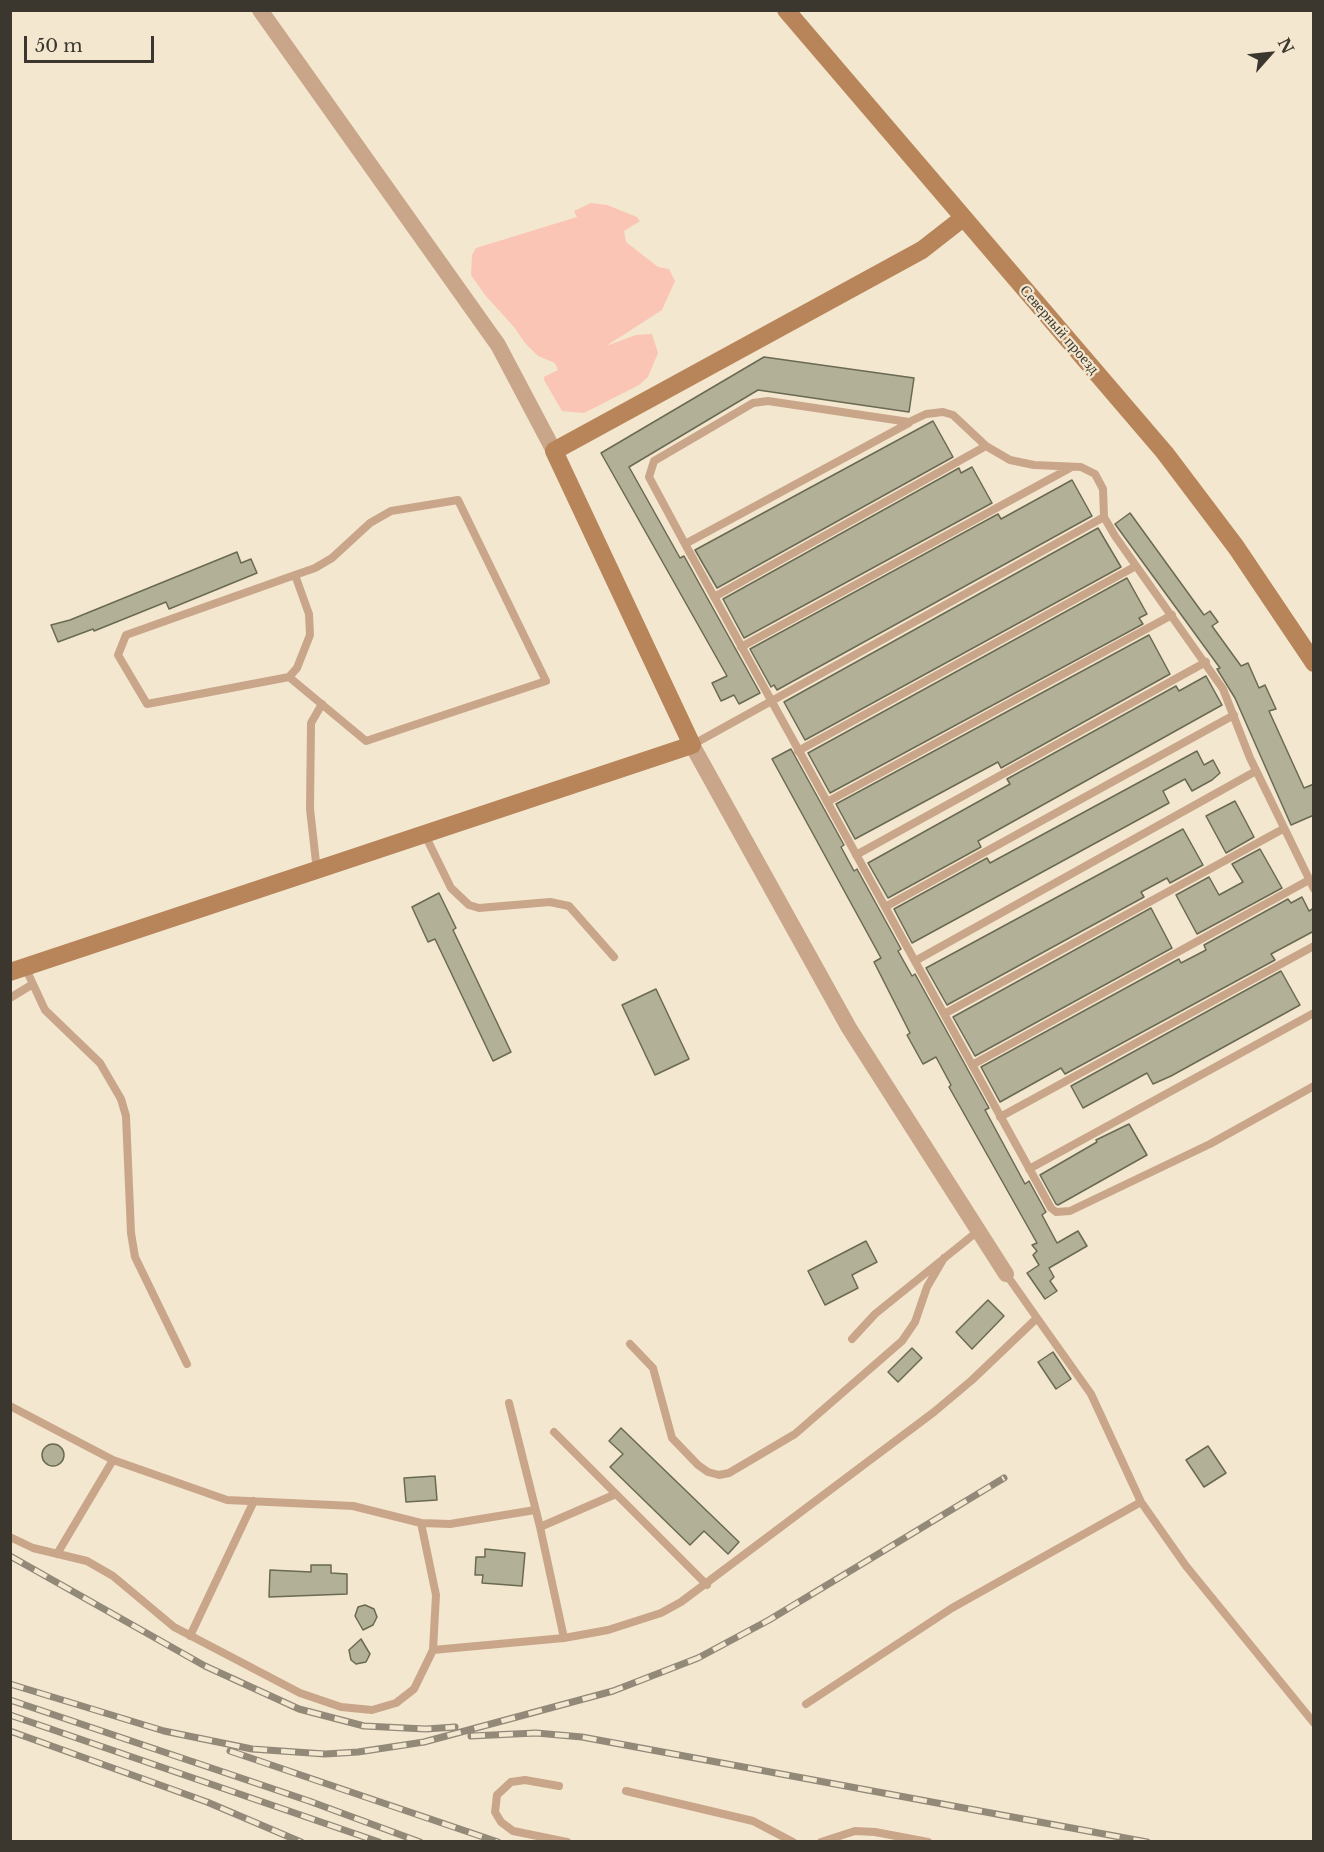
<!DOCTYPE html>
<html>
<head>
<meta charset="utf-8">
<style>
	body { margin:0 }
	#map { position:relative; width:1324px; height:1852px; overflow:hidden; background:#f4e7cf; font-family:"Libre Baskerville",serif }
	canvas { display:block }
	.frame { position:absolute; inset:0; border:12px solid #3c372e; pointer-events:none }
	.north { position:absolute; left:1240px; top:24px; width:60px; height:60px; -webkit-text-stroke:4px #f4e7cf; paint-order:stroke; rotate:63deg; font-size:16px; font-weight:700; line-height:24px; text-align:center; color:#3c372e }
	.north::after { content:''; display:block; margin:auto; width:21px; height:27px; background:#3c372e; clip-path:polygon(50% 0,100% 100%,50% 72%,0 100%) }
	.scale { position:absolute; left:24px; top:36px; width:130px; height:27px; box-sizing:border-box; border:3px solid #3c372e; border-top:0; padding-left:8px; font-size:18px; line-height:21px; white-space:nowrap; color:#3c372e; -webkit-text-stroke:4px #f4e7cf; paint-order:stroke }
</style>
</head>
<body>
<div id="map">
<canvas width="1324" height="1852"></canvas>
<div class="frame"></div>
<div class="north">N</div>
<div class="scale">50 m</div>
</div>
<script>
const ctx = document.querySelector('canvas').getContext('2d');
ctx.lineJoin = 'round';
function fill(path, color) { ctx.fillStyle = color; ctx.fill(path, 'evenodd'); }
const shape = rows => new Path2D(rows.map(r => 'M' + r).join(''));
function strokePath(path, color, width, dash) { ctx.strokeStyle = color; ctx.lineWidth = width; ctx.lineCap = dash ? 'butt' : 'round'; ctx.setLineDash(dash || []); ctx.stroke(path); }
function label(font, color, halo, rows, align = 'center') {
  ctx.font = font + ' "Libre Baskerville",serif'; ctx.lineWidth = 4.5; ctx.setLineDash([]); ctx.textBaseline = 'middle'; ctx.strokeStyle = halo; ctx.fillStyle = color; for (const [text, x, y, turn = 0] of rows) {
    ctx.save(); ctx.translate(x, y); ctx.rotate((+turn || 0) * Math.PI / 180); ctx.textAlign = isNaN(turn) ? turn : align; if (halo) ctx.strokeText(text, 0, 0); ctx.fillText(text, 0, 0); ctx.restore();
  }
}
fill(shape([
	[591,203,607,205,637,217,640,221,624,231,626,242,658,267,669,269,675,281,662,310,606,346,636,335,652,334,658,353,648,377,639,385,584,413,562,411,544,380,544,377,558,370,555,363,538,356,525,343,514,327,485,295,471,275,472,255,476,248,577,217,574,211]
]), '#fac5b4');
const building = shape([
	[764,357,914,378,909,412,758,390,629,467,680,558,684,556,760,693,739,704,734,695,721,701,712,683,727,676,601,453,764,357],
	[933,421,953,457,717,588,695,550,933,421],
	[972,467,992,503,744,638,723,599,959,468,961,473,972,467],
	[1072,480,1092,516,777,690,774,685,771,687,750,649,998,514,1001,519,1072,480],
	[1130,513,1204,615,1210,611,1218,622,1212,626,1241,666,1248,663,1259,688,1265,685,1276,709,1269,711,1304,788,1314,784,1314,815,1291,825,1235,698,1217,669,1220,668,1115,524,1130,513],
	[1098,528,1121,567,805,740,784,702,1098,528],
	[237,552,241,563,251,559,257,573,169,609,166,602,94,631,93,629,58,642,51,625,70,620,237,552],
	[1127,578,1147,614,1139,618,1143,624,830,793,808,753,1127,578],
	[1149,635,1170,674,1001,768,998,762,855,839,836,804,1149,635],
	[1206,676,1222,705,978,841,981,847,888,898,868,863,1010,784,1007,779,1176,686,1179,691,1206,676],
	[791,749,844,845,841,847,854,871,857,869,901,949,898,951,912,976,915,974,989,1108,985,1110,1025,1184,1029,1181,1046,1212,1042,1215,1057,1243,1078,1231,1087,1246,1049,1268,1054,1277,1050,1281,1057,1291,1045,1299,1027,1273,1039,1265,1033,1255,1037,1251,1032,1245,1037,1243,949,1087,951,1085,936,1057,923,1064,907,1035,910,1033,874,962,881,958,772,759,791,749],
	[1197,751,1204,765,1213,760,1220,773,1212,780,1192,791,1185,779,1163,791,1169,803,912,943,894,909,987,858,990,863,1197,751],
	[1235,801,1254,837,1226,853,1206,816,1235,801],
	[1183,829,1203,865,1170,883,1167,878,1141,892,1144,897,947,1005,926,968,1183,829],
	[1260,849,1282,888,1197,934,1176,895,1209,877,1219,895,1243,882,1232,864,1260,849],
	[439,893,456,928,453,930,511,1052,493,1061,435,939,428,942,412,907,439,893],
	[1302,897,1309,911,1314,908,1314,931,1271,954,1275,960,1065,1074,1061,1068,1000,1102,981,1067,1179,959,1181,963,1206,950,1204,945,1288,899,1291,903,1302,897],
	[1151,908,1172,948,975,1056,953,1017,1151,908],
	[1281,971,1300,1005,1171,1076,1153,1084,1147,1073,1083,1108,1071,1086,1281,971],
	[656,989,689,1059,655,1075,622,1005,656,989],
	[1129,1124,1147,1155,1058,1205,1056,1204,1040,1175,1097,1142,1096,1140,1129,1124],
	[866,1241,877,1262,852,1275,858,1288,825,1305,808,1271,866,1241],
	[988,1300,1004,1316,972,1349,956,1332,988,1300],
	[912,1348,922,1358,898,1382,888,1372,912,1348],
	[1053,1352,1071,1379,1056,1389,1038,1362,1053,1352],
	[621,1428,739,1542,728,1554,704,1531,690,1545,610,1467,623,1454,609,1441,621,1428],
	'42 1455a11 11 0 1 1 22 0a11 11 0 1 1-22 0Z',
	[1208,1446,1226,1473,1204,1487,1186,1460,1208,1446],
	[435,1476,437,1500,406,1502,404,1478,435,1476],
	[485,1549,525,1553,522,1586,482,1583,483,1575,475,1575,476,1557,485,1557,485,1549],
	[311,1565,331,1565,331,1573,347,1574,347,1594,269,1597,270,1570,311,1572,311,1565],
	[365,1605,374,1609,377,1617,373,1625,363,1630,355,1616,358,1607,365,1605],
	[361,1639,370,1654,366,1662,356,1664,351,1660,349,1650,361,1639]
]);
fill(building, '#b2b198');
strokePath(building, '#6a6952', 1.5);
strokePath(shape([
	[685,544,909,423],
	[295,575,309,614,310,635,297,668,289,677,147,704,118,655,126,635,295,575],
	[714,597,986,446],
	[741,647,1070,468],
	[289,677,366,741,546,681,458,500,391,511,370,523,332,558,315,568,295,575],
	[692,745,1104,517],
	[798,751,1136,566],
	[827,802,1172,615],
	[425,835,451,888,469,905,479,908,550,902,569,906,614,957],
	[856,855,1206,662],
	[317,871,310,809,311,723,322,704],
	[1314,889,1250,758,1223,689,1115,536,1104,517,1103,489,1095,474,1081,467,1034,465,1010,460,986,446,953,415,943,412,926,414,909,422,768,401,753,403,654,461,649,477,685,544,1051,1208,1056,1212,1070,1211,1210,1144,1314,1086],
	[885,907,1234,715],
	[915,961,1256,771],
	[25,967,45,1010,100,1063,121,1099,126,1116,131,1233,135,1257,187,1364],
	[10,998,33,984],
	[944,1014,1283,829],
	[972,1065,1309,880],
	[1000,1117,1314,946],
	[1029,1169,1314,1013],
	[1037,1318,1091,1394,1141,1502,1186,1566,1314,1723],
	[852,1339,875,1314,978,1231],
	[630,1344,653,1368,672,1438,698,1465,708,1472,719,1475,729,1473,795,1434,902,1341,915,1322,927,1287,944,1258],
	[509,1403,540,1527],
	[10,1406,113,1460,227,1500,353,1506,421,1523,436,1595,433,1650,414,1689,396,1703,372,1710,341,1707,300,1693,174,1627,113,1576,87,1561,33,1548,10,1537],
	[554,1432,707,1585],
	[421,1523,450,1524,535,1510],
	[57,1554,113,1460],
	[190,1636,254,1501],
	[564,1638,540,1527,616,1494],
	[433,1650,564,1638,608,1630,661,1613,681,1602,934,1412,972,1380,1037,1318,1006,1274],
	[806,1704,952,1608,1141,1502],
	[559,1786,525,1780,511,1782,497,1795,495,1812,501,1822,513,1831,567,1842],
	[626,1791,753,1821,793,1842],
	[821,1842,855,1831,875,1832,928,1842]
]), '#c9a68a', 8);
strokePath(shape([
	[260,10,498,345,554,451],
	[692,745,849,1028,1006,1274]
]), '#c9a68a', 16);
strokePath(shape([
	[786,10,1165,453,1236,547,1314,663],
	[10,972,692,745,554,451,922,250,963,218]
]), '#b8855a', 18);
const rail = shape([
	[10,1556,205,1666,299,1709,364,1726,426,1729,455,1727],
	[10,1684,164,1731,252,1749,325,1754,358,1752,424,1742,613,1691,698,1658,769,1620,1004,1478],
	[10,1700,309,1801,420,1842],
	[10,1715,379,1842],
	[10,1731,207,1802,301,1842],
	[471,1736,536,1733,582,1737,1147,1842],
	[230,1751,498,1842]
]);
strokePath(rail, '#928979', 7);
strokePath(rail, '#f4e7cf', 4.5, [14]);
label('15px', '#3c372e', '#f4e7cf', [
	["Северный проезд",1059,330,49]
]);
</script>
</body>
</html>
